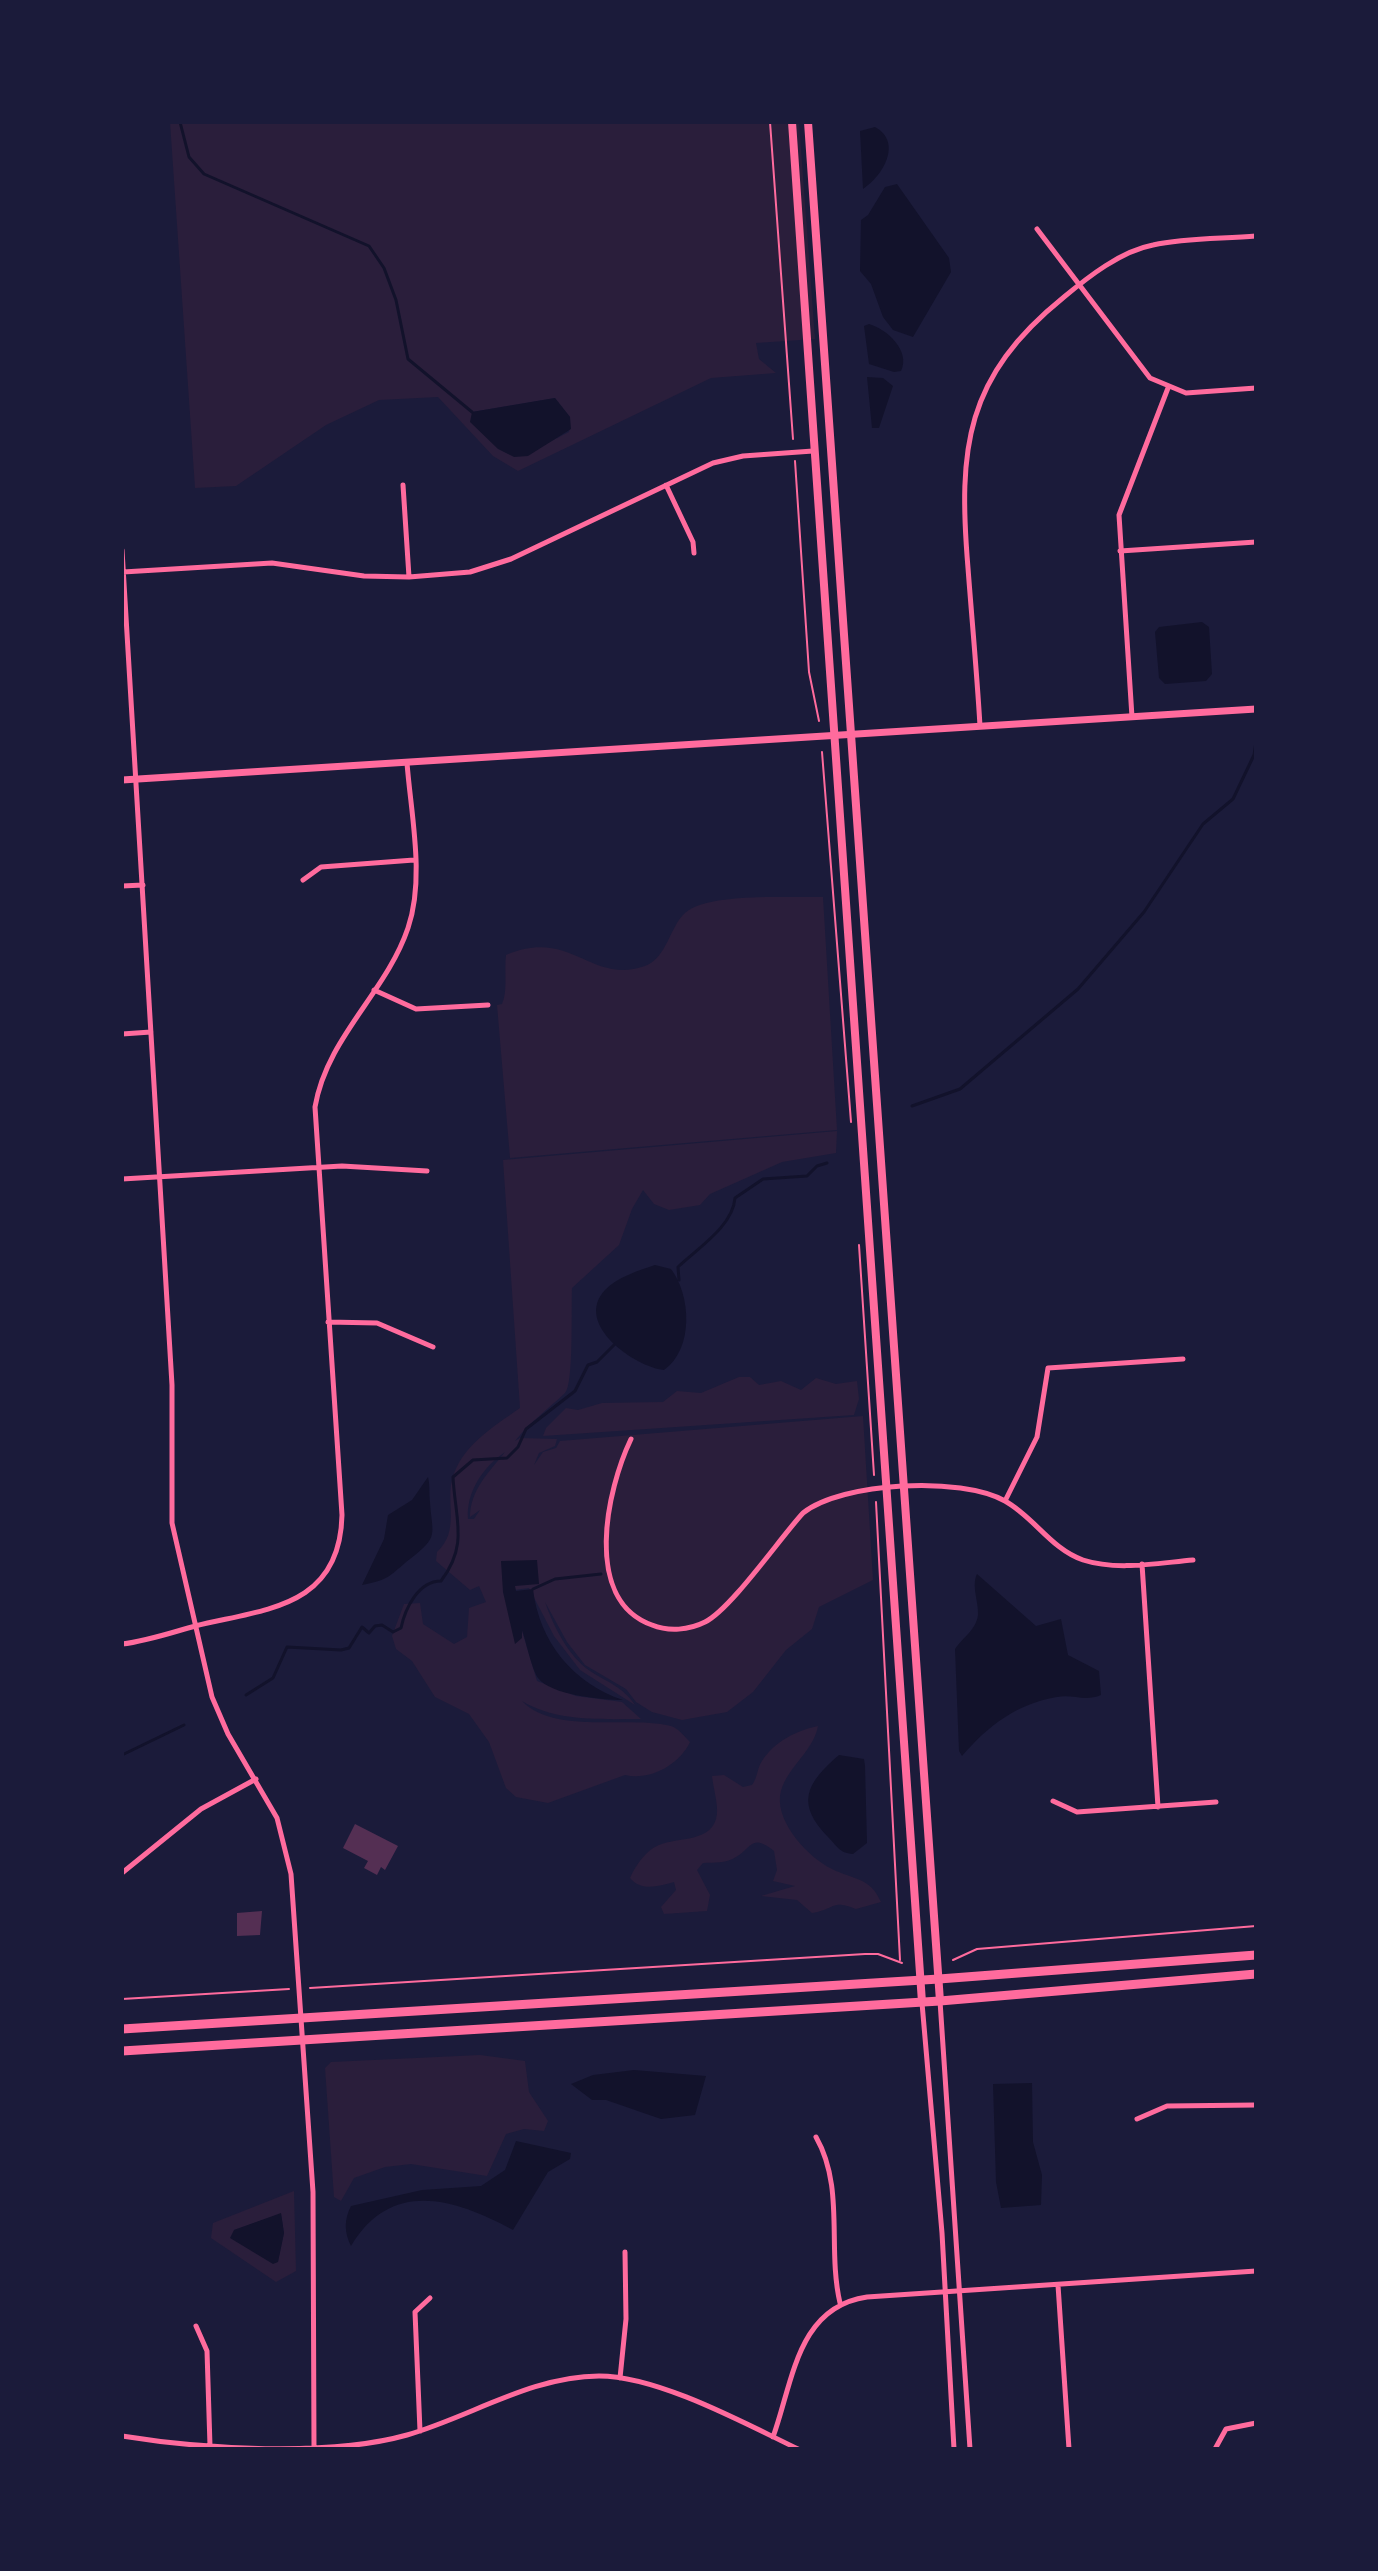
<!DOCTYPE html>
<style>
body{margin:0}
#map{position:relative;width:1378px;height:2571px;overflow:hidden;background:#1b1b3a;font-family:"Times New Roman",serif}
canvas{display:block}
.frame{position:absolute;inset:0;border:124px solid #1b1b3a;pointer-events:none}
</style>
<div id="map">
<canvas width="1378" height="2571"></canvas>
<div class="frame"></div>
</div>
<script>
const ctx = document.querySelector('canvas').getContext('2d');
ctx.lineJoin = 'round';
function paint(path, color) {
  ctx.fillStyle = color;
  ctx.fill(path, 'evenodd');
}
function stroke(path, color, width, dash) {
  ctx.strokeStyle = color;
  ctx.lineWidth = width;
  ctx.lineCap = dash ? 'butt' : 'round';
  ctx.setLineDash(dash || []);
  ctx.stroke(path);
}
const green = new Path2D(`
 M170,122H799L815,339L756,343L759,359L776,373L711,378L518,471L493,456L438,397L379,400L326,425L236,486L195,488ZM555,398L570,417L569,432C510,462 512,470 472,412Z
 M823,897L837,1130L510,1158L497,1005L502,1004C508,990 504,971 506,955C571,927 590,985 645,966C667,958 670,926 685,913C708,892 790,898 823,897Z
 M837,1131L836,1153L782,1162L710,1194L700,1205L669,1210L654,1204L643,1190L632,1209L619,1245L572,1288C571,1307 574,1385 565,1393C548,1409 530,1422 515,1441L520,1438L557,1439L555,1446L539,1453L534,1465L543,1452L556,1448L560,1441L863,1416L873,1580L819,1607L812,1629L786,1650L753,1692L727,1712L682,1720L652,1712L636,1702L626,1689L585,1665L567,1642L545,1602C553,1625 568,1656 590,1671C607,1682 623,1687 635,1705L580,1670L554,1636L529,1588L514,1590L516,1611L537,1681L576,1696L622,1702L641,1719C601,1719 557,1722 522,1701C554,1735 629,1715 671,1726C678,1728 685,1737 690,1742C679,1765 650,1781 625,1775L548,1803L516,1797L506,1788L489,1742L469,1714L435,1697L412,1661L396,1649L392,1636L404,1604L420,1603L423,1624L454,1644L467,1637L469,1608L486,1602L479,1586L470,1590L436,1561L437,1552C460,1531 446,1504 452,1480C461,1446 493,1427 520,1408L503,1160ZM505,1452C490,1471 470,1490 470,1517L480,1510L474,1519H468C466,1492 483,1467 505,1452Z
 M739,1377H750L759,1385L781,1381L801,1390L816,1378L836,1384L857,1381L859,1399L854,1415L543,1436L546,1428L566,1408L578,1410L602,1403L663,1402L677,1391L701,1393Z
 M818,1726C813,1753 784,1769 780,1796C777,1824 809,1858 832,1869C854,1880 870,1877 881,1902L856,1909C831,1899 836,1909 812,1913L797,1900L761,1896L795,1886L773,1881L777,1870L774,1851C751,1833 752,1848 736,1857C725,1864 714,1862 703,1863L697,1870L710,1895L707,1911L664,1914L661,1907L676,1890L674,1882C658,1886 642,1892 630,1878C636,1865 645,1851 659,1845C677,1837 714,1843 717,1814C718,1803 713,1787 712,1776L724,1775L743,1787L752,1785C758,1777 757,1768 762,1761C775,1741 796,1731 818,1726Z
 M480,2055L525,2061L529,2092L548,2121L544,2131L524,2129L506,2134L487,2176L411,2164L385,2167L354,2178L341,2201L334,2197L325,2068L331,2062Z
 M294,2191L296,2271L276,2282L211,2238L213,2223ZM281,2214L284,2233L278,2261L234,2230Z`);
const water = new Path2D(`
 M875,127C903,142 883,176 863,189L860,131Z
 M897,184L949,258L951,272L913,337L893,330L883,317L871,284L860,271L861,220L868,215L885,187Z
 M869,324C887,329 911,351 901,371L894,372L869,364L864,326Z
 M867,377L883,378L893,386L879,428H872Z
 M555,398L570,417L571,429L528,456L514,457L498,449L470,422L472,412Z
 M1202,622L1209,627L1212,674L1206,681L1165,684L1159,678L1155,632L1159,627Z
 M655,1265L671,1269C691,1295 694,1349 664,1370C635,1367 573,1324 605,1290C617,1277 638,1271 655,1265Z
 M428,1477C430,1485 429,1493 430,1502C432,1535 440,1536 410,1559C390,1575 390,1580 362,1585L384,1539L388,1515L412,1500Z
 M537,1560L539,1584L515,1586L516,1591L533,1589C539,1642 574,1684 623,1700C603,1700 550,1695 538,1678C532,1670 526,1641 522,1630V1638L515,1644L503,1592L501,1561Z
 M977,1574L1036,1626L1061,1619L1068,1655L1099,1671L1101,1695C1085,1702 1073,1694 1057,1697C1016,1704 988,1726 962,1756L959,1751L955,1649C963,1637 976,1630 978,1615C979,1602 971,1586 977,1574Z
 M839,1755L864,1759L865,1766L867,1843L853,1854C839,1853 837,1846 828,1837C796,1804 805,1784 839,1755Z
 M634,2070L706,2076L695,2115L661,2119L606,2100H592L571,2084L593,2075Z
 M1032,2083L1033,2142L1042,2175L1041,2205L1001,2208L996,2182L993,2084Z
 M516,2141L571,2153L570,2159L548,2172L513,2230C455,2199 392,2178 351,2246C344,2233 344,2219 351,2206L422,2190L481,2186L505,2170Z
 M281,2213L284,2233L278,2262L273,2264L230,2238L234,2230Z`);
const stream = new Path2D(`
 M180,122L189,157L204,174L369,246L384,268L396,300L408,359L472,412
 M912,1106L960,1089L1078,989L1144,912L1203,824L1233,799L1254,755L1256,742
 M679,1280L678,1267C698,1248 733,1226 735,1198L763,1179L807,1176L817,1166L827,1163
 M533,1589L555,1579L601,1574
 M246,1695L273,1678L287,1647L341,1650L349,1648L362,1627L369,1633L375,1626L382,1625L393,1632L401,1628C405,1609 418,1581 441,1581C469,1544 455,1519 453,1477L473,1460L507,1458L518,1447L526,1429L575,1391L588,1365L597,1362L614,1345
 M122,1755L184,1725`);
const building = new Path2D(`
 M355,1824L398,1846L385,1870L381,1867L377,1875L364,1868L368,1861L343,1848Z
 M262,1911L260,1935L237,1936V1913Z`);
const path = new Path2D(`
 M770,122L793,439
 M795,461L809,672L819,721
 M822,752L851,1122
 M859,1245L874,1475
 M876,1502L900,1960
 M953,1960L977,1949L1256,1926
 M310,1988L865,1954H878L902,1963
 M122,1999L289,1989`);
const minor = new Path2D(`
 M1037,229L1150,378L1186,393L1256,388
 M403,485L409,577
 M666,485L693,542L694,553
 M122,550L172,1385V1523L212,1697L228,1734L277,1818L291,1874L313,2192L314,2449
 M1120,551L1256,542
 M123,572L272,563L364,576L409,577L470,572L511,559L713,463L743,456L813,451
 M1132,717L1119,515L1168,388
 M980,726C977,674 972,621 968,568C958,448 965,377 1064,297C1088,277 1121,251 1153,245C1186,238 1222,239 1256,236
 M303,880L321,867L414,860
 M122,886L143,885
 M374,990L416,1009L488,1005
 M122,1034L151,1032
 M122,1179L342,1166L427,1171
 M328,1322L377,1323L433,1347
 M631,1439C607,1489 582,1600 652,1625C669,1632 689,1630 705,1622C731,1609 780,1538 803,1513C842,1482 961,1476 1005,1501C1034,1517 1051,1549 1083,1560C1117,1571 1158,1563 1193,1560
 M1005,1501L1037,1437L1048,1368L1183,1359
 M1142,1564L1158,1807
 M122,1644C147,1641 170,1633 195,1626C263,1609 340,1609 342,1515L315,1107C327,1037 386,993 408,928C425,878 411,815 407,763
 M1053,1801L1077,1812L1216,1802
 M122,1873L201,1809L256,1779
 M940,2001L970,2449
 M922,2003L942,2233L954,2449
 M1137,2119L1167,2106L1256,2105
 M816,2137C845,2188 827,2247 840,2303
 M1058,2285L1069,2449
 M196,2326L207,2351L210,2446
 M620,2378L626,2319L625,2252
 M420,2431L415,2312L430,2298
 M122,2436C202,2449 329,2457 407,2435C470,2417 532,2376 599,2376C658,2376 744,2423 798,2449
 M773,2437C793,2382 797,2307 867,2297L1256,2271
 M1215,2449L1226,2429L1256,2423`);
const tertiary = new Path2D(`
 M122,780L1256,709`);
const secondary = new Path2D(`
 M792,122L922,2002
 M808,122L940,2001`);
const primary = new Path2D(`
 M122,2029L939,1979L1256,1955
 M122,2051L940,2001L1256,1974`);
paint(green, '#2a1e3b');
paint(water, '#12122b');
stroke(stream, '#12122b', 3);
paint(building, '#542f53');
stroke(path, '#ff6b9d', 2);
stroke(minor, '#ff6b9d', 5);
stroke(tertiary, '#ff6b9d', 7);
stroke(secondary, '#ff6b9d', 8);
stroke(primary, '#ff6b9d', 9);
</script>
